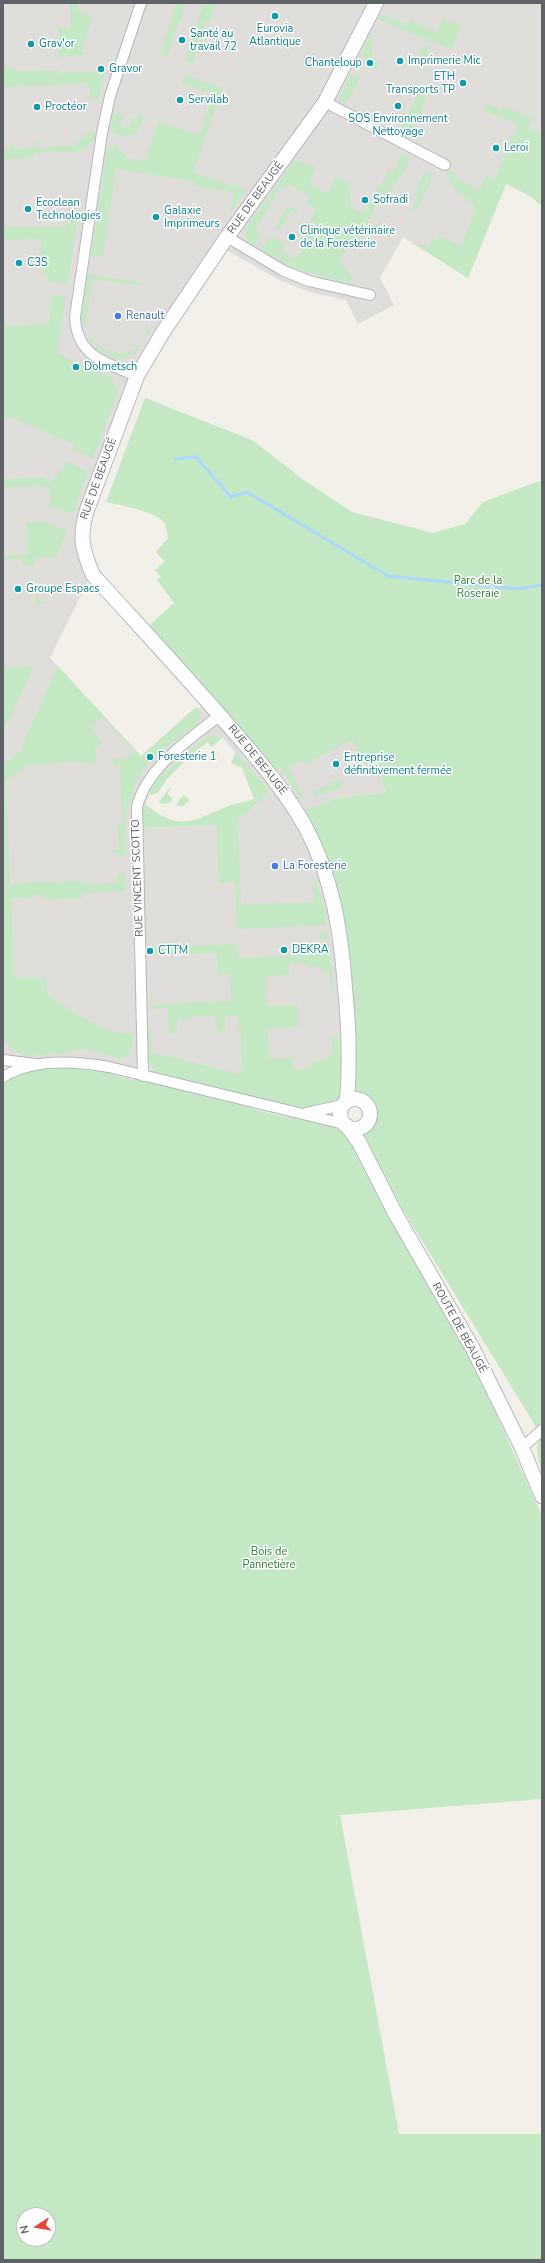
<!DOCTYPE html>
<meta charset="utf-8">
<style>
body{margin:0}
#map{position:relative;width:545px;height:2263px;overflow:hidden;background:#f1efe8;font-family:"Nunito Sans",sans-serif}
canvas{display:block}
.frame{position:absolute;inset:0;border:4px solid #5f6368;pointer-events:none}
.north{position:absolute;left:16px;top:2207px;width:40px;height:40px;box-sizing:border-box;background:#fff;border:1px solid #bfc1c3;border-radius:50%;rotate:258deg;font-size:11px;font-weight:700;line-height:16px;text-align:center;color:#5f6368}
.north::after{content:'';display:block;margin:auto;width:14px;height:18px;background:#ea4335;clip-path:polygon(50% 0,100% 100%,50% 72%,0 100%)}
</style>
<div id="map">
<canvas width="545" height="2263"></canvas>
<div class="frame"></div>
<div class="north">N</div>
</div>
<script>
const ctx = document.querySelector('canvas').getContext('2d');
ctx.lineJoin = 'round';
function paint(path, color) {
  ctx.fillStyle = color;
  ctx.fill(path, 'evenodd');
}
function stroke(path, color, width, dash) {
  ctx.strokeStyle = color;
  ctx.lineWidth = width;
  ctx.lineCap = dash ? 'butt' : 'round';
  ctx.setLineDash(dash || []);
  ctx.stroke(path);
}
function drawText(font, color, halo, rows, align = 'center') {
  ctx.font = font + ' "Nunito Sans",sans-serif';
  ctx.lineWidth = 3;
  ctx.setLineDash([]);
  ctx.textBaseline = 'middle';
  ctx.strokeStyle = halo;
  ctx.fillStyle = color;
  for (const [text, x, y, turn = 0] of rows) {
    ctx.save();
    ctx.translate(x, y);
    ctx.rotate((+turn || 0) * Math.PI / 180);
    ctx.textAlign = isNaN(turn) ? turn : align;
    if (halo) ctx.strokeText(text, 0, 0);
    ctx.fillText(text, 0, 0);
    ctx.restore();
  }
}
const industrial = new Path2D(`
 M3,3H542V132L528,128L468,278L403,237L380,278L394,305L358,324L346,300L310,292L279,280L221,247L150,353L83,523L89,579L50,658L141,756L207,701L363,724L386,793L338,798L298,813L319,856L349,1030L355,1099L351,1100L342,1107L340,1116L337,1117L143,1076L3,1060ZM205,737L223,738L270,791L235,824L143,828L142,814L155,781Z`);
const green = new Path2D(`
 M70,3L78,4L76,11L92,16L82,52L89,54L59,57L58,28H71Z
 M176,3H185L181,13L184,15L182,21L179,20L167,56L160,54Z
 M204,3H216L210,22L206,21L193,63L185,61Z
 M381,14L408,25L410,20L437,32L443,19L461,25L452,49L378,20Z
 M374,33L371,47L373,60L380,62L376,69L371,67L373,61L360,56L371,34Z
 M427,44L429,47L425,63L419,61L424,45Z
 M3,68H15V71L59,70V73L99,71L104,74L98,100L91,99L88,83L3,87Z
 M351,74L360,78L348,100L346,99L343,105L338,100Z
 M185,75L222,88L193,173L246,190L230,213L234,192L195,186L196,183L191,181L116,169L103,255L91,258L107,151L110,147L117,145L127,158L145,162L158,122L200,135L213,94L182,84Z
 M421,88L428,91L421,109L424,111L406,138L397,133Z
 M487,104L502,111L504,107L532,118L528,128L542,132V207L532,197L506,184L468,278L411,242L429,247L432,238L437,240L438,236L461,246L474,212L473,204L454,188L447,175L451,169L453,174L455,171L456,178L480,190L486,176L495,180L518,124L484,111Z
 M118,113L123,115L120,125L129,127L132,118L136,119L138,115L144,117C136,137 130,141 110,130L113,115Z
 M91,130L97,136L83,151L34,153V158L3,159V150L11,149L13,141L14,149L37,148L36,140H40V148L73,146Z
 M403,153L408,156V165L387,196L383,194L367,222L393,232L390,239L367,229L358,245L351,241L339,263L345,267L352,276L351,284L296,269L261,250L271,237L286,245L282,252L296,260L304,246L301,244L308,230L312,232L316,224L310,220L316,209L306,203L310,196L289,184L286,189L280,187L255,231L260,234L254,246L247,241L245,230L294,161L316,167L309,184L327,194L336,177L350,185L351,208L364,214L379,185L381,186L389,170L393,172Z
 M428,172L431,175V181L415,212L413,210L416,191L424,173Z
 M291,206L298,210L297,213L291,210L279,231L275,229L286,209Z
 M70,210L75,211L74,217L77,218L68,285L48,281V277L42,272L41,239L3,240V227H66Z
 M88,274L140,282L139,286L92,279L86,324H82V314Z
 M54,295L66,297L57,353L111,377L118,392L93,458L73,450L75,445L11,417L3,419V319H6L7,326L49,324L51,297Z
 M148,326L151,328L136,353L119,360L97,350L85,332C91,334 93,341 98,345C109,354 128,357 139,346C143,341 145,334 148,329L145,327Z
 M145,398L252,440L305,481L352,512L433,533L465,524L483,502L542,480V1472C538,1459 534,1448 541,1435L402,1208L380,1167L369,1164L479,1376L542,1516V1799L340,1815L399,2134H542V2260H3V1084C33,1062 76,1068 110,1071V1074L134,1080L135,1077L281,1116L329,1123L345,1135L362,1142L360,1128C369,1123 372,1115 367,1105L355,1099L354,1093L340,934L297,813L338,798L386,793L375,759L365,764L352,739L305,765L302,761L288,767L303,796L301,799L280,767L269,772L143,631L174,603L157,580L161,577L155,570L165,562L156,552L168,538C167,532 167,525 162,520C152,511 120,505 106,502ZM24,2215H48V2239H24Z
 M68,462L88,472L73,514L50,506V488L42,486L3,487V479L44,477L50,483Z
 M43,522L67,530L57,557H35V565H23L22,558L3,559V555L28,554L26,523Z
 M38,589V601H46L42,604L36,606L35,590Z
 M58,666L141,756L196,707L200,711V718L195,726L153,756L151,754L147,757L149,760C127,793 124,816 126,854L118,857L110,849H119L118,826H122L120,765H113L112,760L117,758L120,762L134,751L103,716L90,728L103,743L95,747L96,762L92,764L77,762L27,765L6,781L10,884L80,881L90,884L117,883V875H125L126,891L83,893V898L45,900L43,895H31V898H11L14,978H46L47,994C72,1010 102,1035 132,1034C133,1046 132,1053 122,1059L87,1049L55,1054L28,1056L13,1051L3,1038V762L11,759L21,749Z
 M34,667L3,732V668Z
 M206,736L223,737L212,747L208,742L193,753L167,779L158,793L149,795L155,781Z
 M236,752L270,791L238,821L241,905L314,902L313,876L308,863L321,896L327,925L237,929L235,882L218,883L217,825L143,828L142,814L145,804C180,832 191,822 228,806C236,803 246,802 254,799L242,768L231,763Z
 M337,780L342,783L340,788L314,797L312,793Z
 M170,787L171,788L167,794L173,799L169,803L162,804L159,802Z
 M183,795L190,800L183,806L176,805Z
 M319,932H328L334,993H331L330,972L323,973L322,967H308L307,963L289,964V975L266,976L267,1006L298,1005L299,1027L268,1028L269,1059L292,1058V1069H311V1061H326L327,1055H333L332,1037H339L341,1057H346C345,1068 346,1085 342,1095C335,1110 306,1110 293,1107L158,1073C144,1066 148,1043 147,1029H151L152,1052L242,1075L241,1031H238V1016H225V1031L217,1032L215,1016H190L189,1020H177V1033H169L168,1008L150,1009V1005L231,1001L230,974H218L217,953L160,955L152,954L151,947L238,944L239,958L328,953V939H320Z`);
const stream = new Path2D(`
 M175,459L196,457L231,497L247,492L388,576L517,589L542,585`);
const street = new Path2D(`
 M325,102L445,165
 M227,237L284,271L309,281L370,295
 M137,376C105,362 77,357 75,317L102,133L110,96L141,3
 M3,1060L35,1064
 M143,1076L137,807C146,768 190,739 220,715
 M3,1077C33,1058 76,1061 109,1067L344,1124
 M306,1113L343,1105
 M522,1448L542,1430`);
const secondary = new Path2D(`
 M340 1114a15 15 0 1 1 30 0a15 15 0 1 1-30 0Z
 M347,1101C350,1063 349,1026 345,988C341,932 333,879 306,828C287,793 261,763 235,733C189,679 140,627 93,575C82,549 79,537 87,510L137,376L163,332L227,237L325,102L376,3
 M347,1126L359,1142L395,1213L473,1349L522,1448L542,1496`);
const markers = [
 [275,16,4,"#0f9aa8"],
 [182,40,4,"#0f9aa8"],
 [31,44,4,"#0f9aa8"],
 [400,61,4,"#0f9aa8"],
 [370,63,4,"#0f9aa8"],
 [101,69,4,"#0f9aa8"],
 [463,83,4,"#0f9aa8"],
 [180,100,4,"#0f9aa8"],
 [398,106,4,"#0f9aa8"],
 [37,107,4,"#0f9aa8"],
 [496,148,4,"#0f9aa8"],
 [365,200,4,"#0f9aa8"],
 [28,209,4,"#0f9aa8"],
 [156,217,4,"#0f9aa8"],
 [292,237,4,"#0f9aa8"],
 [19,263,4,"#0f9aa8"],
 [118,316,4,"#3f7fe0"],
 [76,367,4,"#0f9aa8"],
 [18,589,4,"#0f9aa8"],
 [150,757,4,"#0f9aa8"],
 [336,764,4,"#0f9aa8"],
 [275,866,4,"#3f7fe0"],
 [284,950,4,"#0f9aa8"],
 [150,951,4,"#0f9aa8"]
];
const cultureNames = [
 ["Eurovia",275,29,"center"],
 ["Atlantique",275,42,"center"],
 ["Santé au",190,34],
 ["travail 72",190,47],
 ["Grav'or",39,44],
 ["Imprimerie Mic",408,61],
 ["Chanteloup",362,63,"right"],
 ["Gravor",109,69],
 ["ETH",455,77,"right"],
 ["Transports TP",455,90,"right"],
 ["Servilab",188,100],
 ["Proctéor",45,107],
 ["SOS Environnement",398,119,"center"],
 ["Nettoyage",398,132,"center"],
 ["Leroi",504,148],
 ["Sofradi",373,200],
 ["Ecoclean",36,203],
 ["Technologies",36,216],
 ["Galaxie",164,211],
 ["Imprimeurs",164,224],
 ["Clinique vétérinaire",300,231],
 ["de la Foresterie",300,244],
 ["C3S",27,263],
 ["Dolmetsch",84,367],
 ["Groupe Espacs",26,589],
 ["Foresterie 1",158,757],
 ["Entreprise",344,758],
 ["définitivement fermée",344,771],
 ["DEKRA",292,950],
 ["CTTM",158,951]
];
const streetNames = [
 ["RUE DE BEAUGÉ",256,198,-54],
 ["RUE DE BEAUGÉ",99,479,-70],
 ["RUE DE BEAUGÉ",257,760,51],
 ["RUE VINCENT SCOTTO",138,878,-92],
 ["ROUTE DE BEAUGÉ",459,1328,61]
];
const shopNames = [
 ["Renault",126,316],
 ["La Foresterie",283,866]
];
const parkNames = [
 ["Parc de la",478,581],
 ["Roseraie",478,594],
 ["Bois de",269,1552],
 ["Pannetière",269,1565]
];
paint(industrial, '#e0deda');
paint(green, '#c5e8c5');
stroke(stream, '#aadaff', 3);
stroke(street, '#b5b8bc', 12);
stroke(secondary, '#b6babf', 16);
stroke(street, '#fff', 10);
stroke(secondary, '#fff', 14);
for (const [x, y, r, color] of markers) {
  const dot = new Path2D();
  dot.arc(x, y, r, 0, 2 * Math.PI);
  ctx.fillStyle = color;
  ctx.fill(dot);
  stroke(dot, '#fff', 1.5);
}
drawText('11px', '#0d838f', '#fff', cultureNames, 'left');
drawText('11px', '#5f6368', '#fff', streetNames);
drawText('11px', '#366cbe', '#fff', shopNames, 'left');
drawText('11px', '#348238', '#fff', parkNames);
</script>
